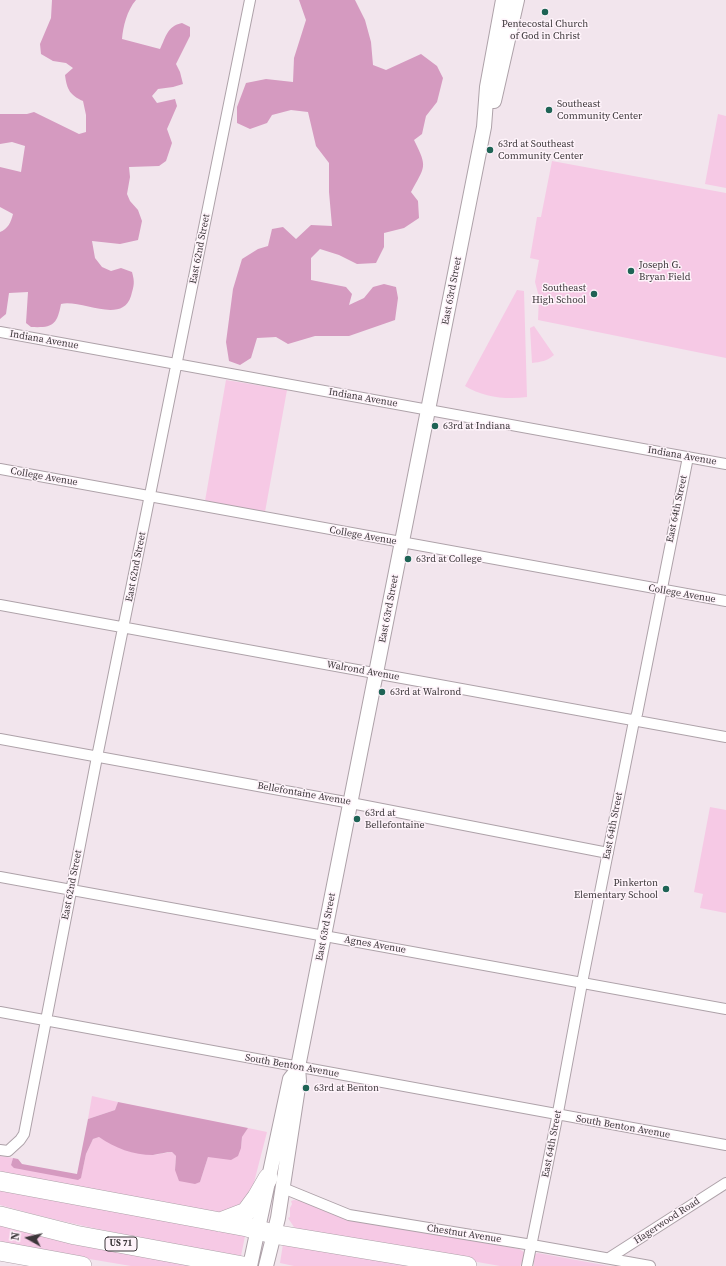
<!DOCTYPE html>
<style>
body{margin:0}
#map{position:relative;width:726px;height:1266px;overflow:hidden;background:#f2e5ed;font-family:"Source Serif 4",serif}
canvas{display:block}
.north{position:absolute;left:8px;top:1218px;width:40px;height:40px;-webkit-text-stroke:3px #fef3fa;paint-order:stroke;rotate:278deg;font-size:11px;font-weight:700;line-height:16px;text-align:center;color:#3c373a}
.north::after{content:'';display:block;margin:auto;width:14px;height:18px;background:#3c373a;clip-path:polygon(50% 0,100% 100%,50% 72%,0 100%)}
</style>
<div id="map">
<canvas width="726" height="1266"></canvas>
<div class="north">N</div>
</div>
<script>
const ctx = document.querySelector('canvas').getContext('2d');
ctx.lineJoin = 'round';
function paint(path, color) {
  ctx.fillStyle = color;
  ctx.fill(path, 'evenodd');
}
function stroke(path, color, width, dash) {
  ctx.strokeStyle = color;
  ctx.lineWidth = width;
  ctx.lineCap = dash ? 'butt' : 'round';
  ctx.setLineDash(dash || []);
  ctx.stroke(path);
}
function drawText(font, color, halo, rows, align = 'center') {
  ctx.font = font + ' "Source Serif 4",serif';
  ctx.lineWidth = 3;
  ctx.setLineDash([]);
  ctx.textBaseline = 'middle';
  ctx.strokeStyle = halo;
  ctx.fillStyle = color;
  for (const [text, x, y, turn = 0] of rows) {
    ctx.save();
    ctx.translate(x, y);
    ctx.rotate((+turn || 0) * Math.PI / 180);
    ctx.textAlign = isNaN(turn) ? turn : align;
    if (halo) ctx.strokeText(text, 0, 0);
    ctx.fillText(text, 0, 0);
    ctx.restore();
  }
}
const green = new Path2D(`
 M718,114L726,116V188L705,184Z
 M552,161L726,193V358L538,320L539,297L535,282L539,260L530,258L537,217H541Z
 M517,290L524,291L527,397C506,400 483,397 465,386Z
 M534,326L554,355C547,361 541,362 532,363L530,328Z
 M226,380L287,390L265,512L205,501Z
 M710,807L726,810V913L700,908L703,894L694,892Z
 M92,1096L118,1102L115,1110L88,1119Z
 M248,1128L267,1132L251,1194L247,1200L229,1214L0,1176V1156L13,1158L11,1165L81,1177L86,1154L93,1139L99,1137L153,1155L172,1152L176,1156L175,1170L200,1182L208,1157L241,1148L242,1137Z
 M0,1187L245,1236L241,1256C160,1241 79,1228 0,1205Z
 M294,1200L302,1201L327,1212L345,1218L519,1249L524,1252V1258L520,1266H500L302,1231L294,1227L288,1218L290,1217V1208L292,1204L291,1201Z
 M0,1223L199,1266H131L0,1244Z
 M283,1244L431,1266H294L280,1263Z
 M538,1253L609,1266H534V1256L535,1254Z`);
const forest = new Path2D(`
 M52,0H136C127,10 123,27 122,39L160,49C166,37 167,26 182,23L190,27V36L176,64L180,72L183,84L173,87L158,89L152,96L157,103L175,99L177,106L167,129L172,143L166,161L159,166L129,167L130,177L127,194L130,201L138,210L142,221L138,240L120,244L92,241L95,258L102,267L111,271L121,268L132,272C135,283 134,285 131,296C122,325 81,299 61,304C57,325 53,328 31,327L26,323L28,292L9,293L6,314L0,319V232C8,229 11,222 13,214L0,207V167L21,172L25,146L12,142L0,144V114H27L34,112L79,134L86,132V115L83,101C70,95 67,90 65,75L73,68L66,63L53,61L41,54L40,44L51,18Z
 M299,0H355L365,20L371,42L373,65L386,70L421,54L437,66L443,78L437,102L426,116L422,134L414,140C428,168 425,166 411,192L418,201L419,218L404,228L384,233V247L376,263L357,264L339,255L320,249L311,258V280L346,287L352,294L349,305L364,298L373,287L384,284L396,287L398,298L395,320L349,336H315L288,344L276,337L257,338L251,358L240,365L229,361L226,342L233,289L242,259L258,249L268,246L272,229L283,227L296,239L311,225L332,226L329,192V163L316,146L308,112L291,110L272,115L267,123L250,129L237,123V107L246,83L266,79L293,82L294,58L306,20Z
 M118,1102L248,1128L242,1137L241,1148L238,1156L231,1160L208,1157L200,1182L195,1184L179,1181L175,1170L176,1156L172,1152C166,1152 159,1154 153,1155C133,1155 115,1148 99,1137L93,1139L86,1154L81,1178L78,1180L14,1168L11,1165L13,1158L18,1159L22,1164L77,1174L88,1119L115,1110Z`);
const street = new Path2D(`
 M0,332L726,464
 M0,469L726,601
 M0,605L726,737
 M0,739L351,803L608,853
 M0,877L726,1009
 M0,1012L726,1145
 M0,1150L8,1151L20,1140L24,1134L97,757L250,0
 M283,1188L349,1215L532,1245L650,1266
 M609,1258L726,1183
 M527,1266L556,1123L582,983L634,721L637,714L688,457`);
const secondary = new Path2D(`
 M494,101L517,0
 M250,1266L290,1079L294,1074
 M266,1266L278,1218L299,1081L298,1067L484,127L487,87L503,0`);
const highway = new Path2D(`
 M0,1181L247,1227L273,1234L467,1266
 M0,1216L75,1235L243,1266
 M220,1222L246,1212L257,1197L268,1178
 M0,1251L82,1266`);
const markers = [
 [545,12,4,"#1e6355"],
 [549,110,4,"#1e6355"],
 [490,150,4,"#1e6355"],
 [631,271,4,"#1e6355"],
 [594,294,4,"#1e6355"],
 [435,426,4,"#1e6355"],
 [408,559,4,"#1e6355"],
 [382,692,4,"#1e6355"],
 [357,819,4,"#1e6355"],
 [666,889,4,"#1e6355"],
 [306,1088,4,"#1e6355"]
];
const shields = [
 [121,1244,32]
];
const shieldNames = [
 ["US 71",121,1244]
];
const poiNames = [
 ["Pentecostal Church",545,24,"center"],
 ["of God in Christ",545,36,"center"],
 ["Southeast",557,104],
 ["Community Center",557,116],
 ["63rd at Southeast",498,144],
 ["Community Center",498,156],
 ["Joseph G.",639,265],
 ["Bryan Field",639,277],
 ["Southeast",586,288,"right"],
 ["High School",586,300,"right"],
 ["63rd at Indiana",443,426],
 ["63rd at College",416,559],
 ["63rd at Walrond",390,692],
 ["63rd at",365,813],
 ["Bellefontaine",365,825],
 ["Pinkerton",658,883,"right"],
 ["Elementary School",658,895,"right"],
 ["63rd at Benton",314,1088]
];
const streetNames = [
 ["East 62nd Street",200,249,-79],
 ["East 63rd Street",452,291,-79],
 ["Indiana Avenue",44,340,10],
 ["Indiana Avenue",363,398,10],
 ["Indiana Avenue",682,456,10],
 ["College Avenue",44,477,10],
 ["East 64th Street",677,509,-78],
 ["College Avenue",363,536,10],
 ["East 62nd Street",136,567,-79],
 ["College Avenue",682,594,10],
 ["East 63rd Street",389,609,-79],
 ["Walrond Avenue",363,671,10],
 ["Bellefontaine Avenue",304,794,10],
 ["East 64th Street",613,826,-79],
 ["East 62nd Street",72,885,-79],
 ["East 63rd Street",326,927,-79],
 ["Agnes Avenue",375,945,10],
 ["South Benton Avenue",292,1066,10],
 ["South Benton Avenue",623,1127,10],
 ["East 64th Street",552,1144,-79],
 ["Hagerwood Road",667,1221,-33],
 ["Chestnut Avenue",464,1234,9]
];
paint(green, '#f6c9e5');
paint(forest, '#d59ac0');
stroke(street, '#aea2a9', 12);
stroke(secondary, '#aea2a9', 16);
stroke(highway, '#aea2a9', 20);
stroke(street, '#fff', 10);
stroke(secondary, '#fff', 14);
stroke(highway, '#fff', 19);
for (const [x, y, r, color] of markers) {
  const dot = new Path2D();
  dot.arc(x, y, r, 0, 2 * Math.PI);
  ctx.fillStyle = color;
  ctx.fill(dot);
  stroke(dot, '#fef3fa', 1.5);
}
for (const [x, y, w] of shields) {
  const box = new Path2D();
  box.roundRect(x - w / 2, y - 7, w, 14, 3);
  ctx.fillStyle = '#fef3fa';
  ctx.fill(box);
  stroke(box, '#3c373a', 1);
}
drawText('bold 9px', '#3c373a', null, shieldNames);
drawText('10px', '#3c373a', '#fef3fa', poiNames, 'left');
drawText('10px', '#3c373a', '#fef3fa', streetNames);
</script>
